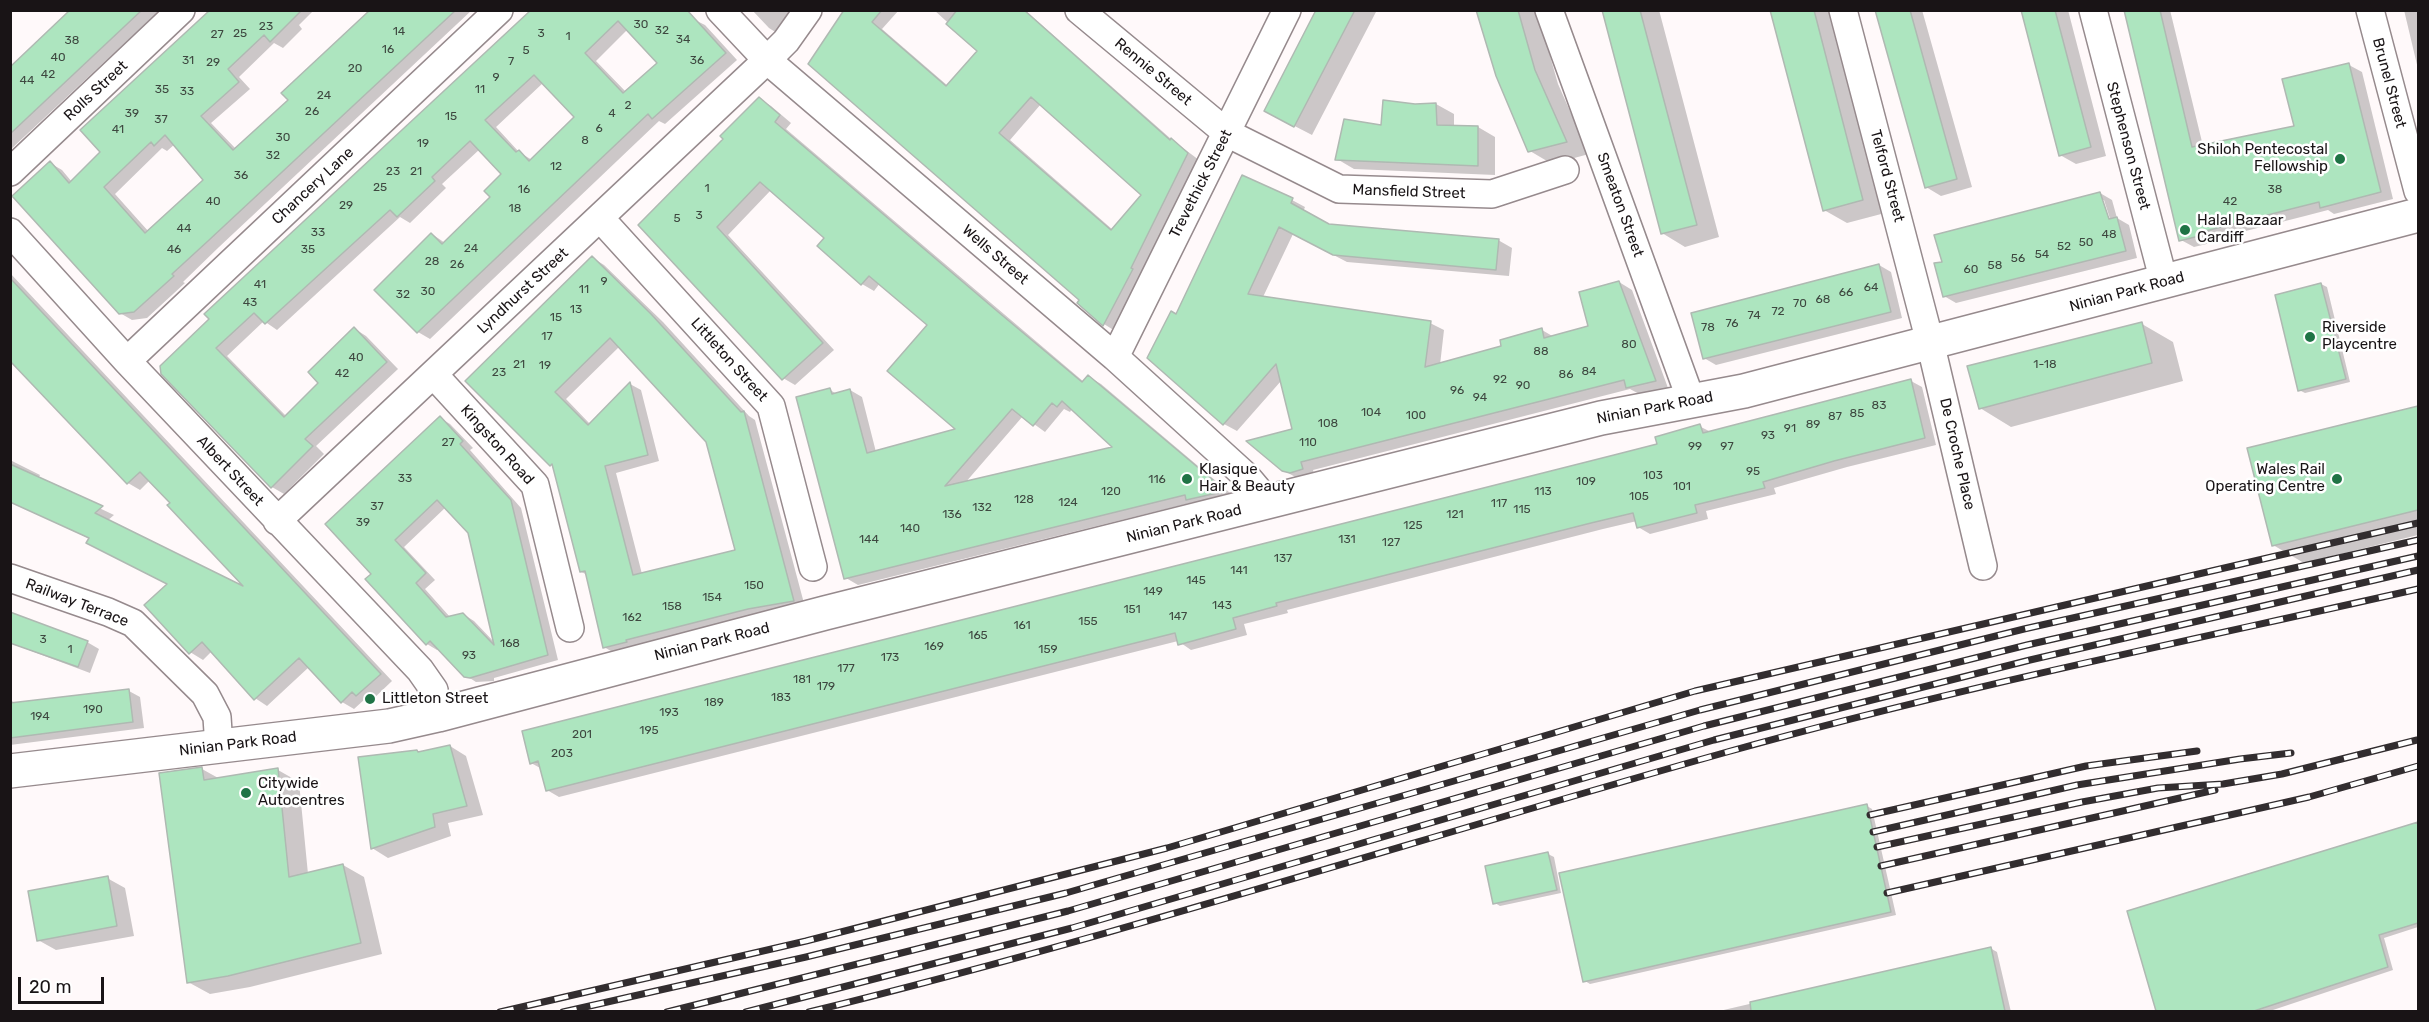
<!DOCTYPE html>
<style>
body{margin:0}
#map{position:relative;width:2429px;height:1022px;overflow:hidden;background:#fff9fa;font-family:Rubik,sans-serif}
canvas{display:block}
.frame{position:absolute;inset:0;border:12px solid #191416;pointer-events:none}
.scale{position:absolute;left:18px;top:977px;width:86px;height:27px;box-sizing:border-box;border:3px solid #191416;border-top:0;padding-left:8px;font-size:18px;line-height:21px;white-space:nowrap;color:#191416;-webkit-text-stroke:4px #fff;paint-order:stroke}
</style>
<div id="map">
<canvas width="2429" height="1022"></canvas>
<div class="frame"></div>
<div class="scale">20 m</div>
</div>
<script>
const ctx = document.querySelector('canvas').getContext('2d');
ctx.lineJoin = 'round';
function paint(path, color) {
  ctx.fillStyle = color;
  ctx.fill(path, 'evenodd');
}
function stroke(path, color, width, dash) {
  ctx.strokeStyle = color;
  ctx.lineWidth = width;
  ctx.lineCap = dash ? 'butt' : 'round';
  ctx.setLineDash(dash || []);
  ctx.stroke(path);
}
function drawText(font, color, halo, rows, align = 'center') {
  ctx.font = font + ' Rubik,sans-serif';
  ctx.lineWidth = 5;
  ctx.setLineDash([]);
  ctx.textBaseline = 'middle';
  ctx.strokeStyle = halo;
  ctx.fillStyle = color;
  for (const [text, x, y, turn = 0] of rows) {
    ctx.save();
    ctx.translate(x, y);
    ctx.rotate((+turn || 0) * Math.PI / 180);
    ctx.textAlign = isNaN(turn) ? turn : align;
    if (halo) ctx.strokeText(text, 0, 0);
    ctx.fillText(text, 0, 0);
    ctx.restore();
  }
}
const shadow = new Path2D(`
 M73,10H160L10,150V69Z
 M211,10H314L299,25L302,29L283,48L274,43L239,77L250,89L211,123L236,149L290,100L372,10H472L219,247L183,282L185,283L147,318L132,320L120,313L50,163L62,170L72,182L103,152ZM175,144L205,180L149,232L115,194L162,148L167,151Z
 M533,10L693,19L705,25L737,60L665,124L659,121L430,339L418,332L376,290L432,234L445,243L492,197L503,174L480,149L442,184L446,188L410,223L400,217L277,330L264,321L227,356L286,416L320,383L355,329L366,336L398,369L316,446L324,454L284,494L272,487L162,373ZM628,29L659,63L626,92L596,61ZM543,83L576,117L532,160L519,152L496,127Z
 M752,10H797L780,35L769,28Z
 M847,10H899L882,29L948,86L979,51L934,10H1025L1171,139L1199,160L1115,331L1104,324L1079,303L1081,300ZM1041,104L1143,195L1113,230L1010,140Z
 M1318,10H1377L1312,135L1283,120Z
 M1479,10H1537L1558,84L1589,154L1552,164L1530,151Z
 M1603,10H1659L1719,237L1685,247L1662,233Z
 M1771,10H1832L1885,213L1847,223L1824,210Z
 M1876,10H1922L1972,187L1941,196L1926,187Z
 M2022,10H2068L2106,156L2076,164L2060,155Z
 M2126,10H2170L2203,146L2295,127L2349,65L2362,72L2393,199L2334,214L2328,210L2305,216L2214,239L2215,242L2194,247L2181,240Z
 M2404,10H2418V69Z
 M759,99L771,106L791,123L786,129L1084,382L1089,377L1101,384L1236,498L1199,506L1194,502L858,585L846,578L830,390L837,394L850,390L862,397L876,452L958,429L929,325L880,283L874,291L862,284L826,238L771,190L728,235L834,350L795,385L783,378L640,225L726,139ZM1064,409L1070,412L1072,409L1115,448L965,483L1023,416L1045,432Z
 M1436,104L1454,114V127H1478L1495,137V175L1354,169L1337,159L1415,105Z
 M2100,193L2112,200L2117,218L2129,225L2137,258L1956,303L1944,296L1943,263ZM2101,200H2104L2112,225L2109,226Z
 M1292,200L1305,207L1303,212L1329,225L1498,240L1512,248L1509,276L1347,262L1293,234L1263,297L1430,323L1444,330L1440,365L1503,347L1542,330L1554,337L1590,327L1619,282L1632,290L1668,388L1641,395L1630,389L1313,470L1315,477L1297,478L1283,470L1294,430L1281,381L1237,431L1224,424L1176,316Z
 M593,258L604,265L663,322L749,416L755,420L805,607L616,654L604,647L588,575L581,572L554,467L467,381ZM620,346L707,441L736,551L642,574L616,473L659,461L641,390L630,384L590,424L566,399Z
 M1879,265L1891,272L1902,318L1716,365L1704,358Z
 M10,273L392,681L370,702L365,699L354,709L342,702L309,667L267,706L255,698L212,651L203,660L190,652L169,584L90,539L10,501V460L40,475L38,479L114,515L107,521L249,591L150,480L140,490L128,483L10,358Z
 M2321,284L2327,287L2350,382L2305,393L2299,390Z
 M2142,324L2173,342L2183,381L2011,427L1980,408Z
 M1911,381L1922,387L1936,445L1847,467L1774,488L1776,494L1706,511L1708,519L1650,534L1638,527L1637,521L1603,529L1287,610L1288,613L1244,624L1247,635L1191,650L1178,641L559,797L547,790L542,769L531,763L1659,445L1699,426L1711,432Z
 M2418,407V535L2304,563L2273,545L2249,450Z
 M440,418L450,424L473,448L470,450L521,508L558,660L494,678V681L476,682L465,675L439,648L437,650L427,644L373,574ZM446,507L469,532L495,643L474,621L463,614L450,617L425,589L435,580L404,547Z
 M10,613L87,642L99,649L90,673L10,643Z
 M129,691L140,697L144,728L10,745V700L15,703Z
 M450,746L466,756L483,815L448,823L451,836L388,858L372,848L420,753Z
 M202,769L220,779L278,770L299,782L308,874L343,865L364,877L382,954L250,987L210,994L188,982Z
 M1867,806L1872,809L1896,915L1590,984L1585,981Z
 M2418,824V927L2384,938L2393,970L2267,1012H2157L2129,912Z
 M1548,854L1554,857L1561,893L1500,906L1495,903Z
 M107,878L125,888L134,936L56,950L38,940Z
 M1990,948L1997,952L2011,1012H1715Z`);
const building = new Path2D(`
 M70,10H142L10,134V67Z
 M210,10H302L270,42L264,35L228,69L239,82L201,116L233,150L288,100L281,93L370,10H456L208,241L172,274L174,276L134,312L119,314L12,196L50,161L69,183L100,152L80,130ZM165,135L203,180L145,233L104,187L151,142L154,146Z
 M531,10H687L726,53L652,119L648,114L417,333L374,290L431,233L442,244L490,197L484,191L501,174L470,141L432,177L435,181L397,217L390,210L265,324L254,313L216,348L284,417L318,383L308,372L354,327L387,362L305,439L313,446L271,488L161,374L160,366L209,319L204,314ZM618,21L657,63L623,93L585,53ZM534,75L574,117L529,161L519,150L516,152L485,120Z
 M844,10H882L872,22L946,86L977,51L946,24L957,10H1024L1170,140L1171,138L1188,153L1131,268L1133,269L1103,326L1077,303L1079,300L808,64ZM1031,97L1141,195L1111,230L999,133Z
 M1316,10H1355L1294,127L1264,111Z
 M1476,10H1518L1535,70L1567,142L1528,152L1496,76Z
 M1602,10H1640L1697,225L1661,234Z
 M1770,10H1814L1863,200L1823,211Z
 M1875,10H1910L1957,179L1925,188Z
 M2021,10H2055L2091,147L2059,156Z
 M2124,10H2160L2192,147L2294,126L2282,79L2349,63L2381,192L2320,208L2319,202L2291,209L2202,232L2203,235L2179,241Z
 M759,97L780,115L775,122L997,311L1082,382L1088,375L1226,491L1186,500L1185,495L844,579L796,397L830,388L832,394L850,389L867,453L955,429L887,371L927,325L869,276L861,285L817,246L824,238L760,182L717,227L823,343L782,380L638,225L723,139L720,136ZM1062,401L1112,447L945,486L1012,409L1033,426L1052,403L1057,407Z
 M1383,100L1415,104L1436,103L1437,125L1478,126V166L1335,160L1344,119L1381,125Z
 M1242,175L1293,198L1291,203L1329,224L1499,239L1496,270L1333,255L1279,227L1248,294L1431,321L1425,367L1501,346L1500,340L1542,328L1544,338L1588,326L1579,292L1619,281L1656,381L1626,388L1624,380L1301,462L1303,469L1290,473L1282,471L1246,441L1292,429L1276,364L1223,425L1147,358L1171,311L1176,314Z
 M2100,192L2109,219L2117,217L2126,251L1943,297L1934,263L1942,262L1934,235Z
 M592,256L651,314L741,412L744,411L794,601L748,609L626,640L627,642L603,648L585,571L580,572L552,464L550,466L465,381ZM610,338L706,442L735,550L633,575L605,466L648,455L630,382L588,425L555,392Z
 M1879,264L1891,312L1703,359L1691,313Z
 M10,278L381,674L356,696L352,692L341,703L299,658L254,700L202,642L189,654L144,605L167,584L86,543L89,538L10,502V464L103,506L95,513L243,586L167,505L170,503L140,472L127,484L10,361Z
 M2321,283L2346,379L2298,391L2275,295Z
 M2142,322L2152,363L1979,409L1967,366Z
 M1911,379L1925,438L1834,461L1763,482L1765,488L1695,505L1697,513L1637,528L1633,513L1591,523L1276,603L1277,606L1233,618L1236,629L1178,645L1175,633L546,791L538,761L530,764L522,731L1614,455L1657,444L1655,437L1700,424L1703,433Z
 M2418,406V510L2272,546L2247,448Z
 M440,416L463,441L460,444L511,500L548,655L470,678L464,677L430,641L426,645L365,579L371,574L325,524ZM437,500L468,533L494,645L463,613L446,617L416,583L426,573L395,540Z
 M10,612L88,641L78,667L10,643Z
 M129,689L133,722L10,738V703Z
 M450,745L467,806L433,814L435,827L371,849L358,757L417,750L418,752Z
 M202,767L204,780L278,768L289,877L343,864L361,943L228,976L187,983L159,773Z
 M1867,804L1891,912L1583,982L1559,873Z
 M2418,822V923L2379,935L2388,967L2254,1011H2156L2127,911Z
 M1548,852L1557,890L1493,904L1485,866Z
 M108,876L117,926L37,941L28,891Z
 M1991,947L2005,1011H1751L1750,1002Z`);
const minor = new Path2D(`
 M720,10L767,60L1115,357L1246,476L1257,489L1262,505
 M1079,10L1227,133L1339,189L1492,194L1565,170
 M1549,10L1691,400
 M1843,10L1930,342L1983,566
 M2093,10L2164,282
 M2370,10L2418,191
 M10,172L181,10
 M600,218L771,406L813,567
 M10,232L127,361L420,670L434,690L438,715
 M1115,357L1287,10
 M127,361L499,10
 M434,375L535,485L570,628
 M277,521L767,60L786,41L808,10
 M10,578L108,612L133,623L205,694L217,717L219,747`);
const tertiary = new Path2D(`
 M10,771L389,726L438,715L825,613L1601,418L1744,391L2418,215`);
const rail = new Path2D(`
 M1870,815L2086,766L2197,751
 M1873,832L2077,785L2240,759L2291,753
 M1877,847L2082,802L2158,788L2223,784L2282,774L2417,740
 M1881,866L2215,790
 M1887,893L2309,797L2418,766
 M500,1012L806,941L1167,848L1695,691L2418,523
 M563,1012L806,957L1066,893L1700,710L2024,629L2418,540
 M667,1012L1068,911L1704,726L2027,645L2418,556
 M746,1012L1072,928L1714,740L2030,660L2418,570
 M809,1012C1118,936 1421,838 1727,752C1955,688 2188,641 2418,589`);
const markers = [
 [2340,159,6,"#1f7345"],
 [2185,230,6,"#1f7345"],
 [2310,337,6,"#1f7345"],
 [1187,479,6,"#1f7345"],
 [2337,479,6,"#1f7345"],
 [370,699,6,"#1f7345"],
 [246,793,6,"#1f7345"]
];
const numberNames = [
 ["30",641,25],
 ["23",266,27],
 ["32",662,31],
 ["14",399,32],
 ["25",240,34],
 ["3",541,34],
 ["27",217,35],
 ["1",568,37],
 ["34",683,40],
 ["38",72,41],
 ["16",388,50],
 ["5",526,51],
 ["40",58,58],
 ["31",188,61],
 ["36",697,61],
 ["7",511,62],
 ["29",213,63],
 ["20",355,69],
 ["42",48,75],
 ["9",496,78],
 ["44",27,81],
 ["35",162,90],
 ["11",480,90],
 ["33",187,92],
 ["24",324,96],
 ["2",628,106],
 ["26",312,112],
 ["39",132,114],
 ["4",612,114],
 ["15",451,117],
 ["37",161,120],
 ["6",599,129],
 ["41",118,130],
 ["30",283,138],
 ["8",585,141],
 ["19",423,144],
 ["32",273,156],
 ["12",556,167],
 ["23",393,172],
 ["21",416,172],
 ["36",241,176],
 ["25",380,188],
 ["1",707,189],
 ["16",524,190],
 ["38",2275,190],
 ["40",213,202],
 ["42",2230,202],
 ["29",346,206],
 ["18",515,209],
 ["3",699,216],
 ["5",677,219],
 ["44",184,229],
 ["33",318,233],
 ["48",2109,235],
 ["50",2086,243],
 ["52",2064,247],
 ["24",471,249],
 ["46",174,250],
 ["35",308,250],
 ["54",2042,255],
 ["56",2018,259],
 ["28",432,262],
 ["26",457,265],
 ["58",1995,266],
 ["60",1971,270],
 ["9",604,282],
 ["41",260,285],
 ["64",1871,288],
 ["11",584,290],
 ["30",428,292],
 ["66",1846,293],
 ["32",403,295],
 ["68",1823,300],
 ["43",250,303],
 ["70",1800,304],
 ["13",576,310],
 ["72",1778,312],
 ["74",1754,316],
 ["15",556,318],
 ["76",1732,324],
 ["78",1708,328],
 ["17",547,337],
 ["80",1629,345],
 ["88",1541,352],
 ["40",356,358],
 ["21",519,365],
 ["1-18",2045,365],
 ["19",545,366],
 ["84",1589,372],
 ["23",499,373],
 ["42",342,374],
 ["86",1566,375],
 ["92",1500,380],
 ["90",1523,386],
 ["96",1457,391],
 ["94",1480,398],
 ["83",1879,406],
 ["104",1371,413],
 ["85",1857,414],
 ["100",1416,416],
 ["87",1835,417],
 ["108",1328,424],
 ["89",1813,425],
 ["91",1790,429],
 ["93",1768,436],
 ["27",448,443],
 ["110",1308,443],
 ["99",1695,447],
 ["97",1727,447],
 ["95",1753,472],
 ["103",1653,476],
 ["33",405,479],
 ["116",1157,480],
 ["109",1586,482],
 ["101",1682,487],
 ["120",1111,492],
 ["113",1543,492],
 ["105",1639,497],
 ["128",1024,500],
 ["124",1068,503],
 ["117",1499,504],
 ["37",377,507],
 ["132",982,508],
 ["115",1522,510],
 ["136",952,515],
 ["121",1455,515],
 ["39",363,523],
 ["125",1413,526],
 ["140",910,529],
 ["144",869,540],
 ["131",1347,540],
 ["127",1391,543],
 ["137",1283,559],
 ["141",1239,571],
 ["145",1196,581],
 ["150",754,586],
 ["149",1153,592],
 ["154",712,598],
 ["143",1222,606],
 ["158",672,607],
 ["151",1132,610],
 ["147",1178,617],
 ["162",632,618],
 ["155",1088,622],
 ["161",1022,626],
 ["165",978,636],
 ["3",43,640],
 ["168",510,644],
 ["169",934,647],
 ["1",70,650],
 ["159",1048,650],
 ["93",469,656],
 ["173",890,658],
 ["177",846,669],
 ["181",802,680],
 ["179",826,687],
 ["183",781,698],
 ["189",714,703],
 ["190",93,710],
 ["193",669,713],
 ["194",40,717],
 ["195",649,731],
 ["201",582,735],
 ["203",562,754]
];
const streetNames = [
 ["Rennie Street",1153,72,40],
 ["Brunel Street",2389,83,75],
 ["Rolls Street",96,91,-43],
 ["Stephenson Street",2128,146,75],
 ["Telford Street",1887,176,75],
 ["Trevethick Street",1201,184,-63],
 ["Chancery Lane",313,186,-43],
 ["Mansfield Street",1409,192,2],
 ["Smeaton Street",1620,205,70],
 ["Wells Street",995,255,41],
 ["Lyndhurst Street",523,291,-43],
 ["Ninian Park Road",2127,292,-15],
 ["Littleton Street",729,360,48],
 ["Ninian Park Road",1655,408,-11],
 ["Kingston Road",497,445,48],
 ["De Croche Place",1957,454,77],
 ["Albert Street",230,471,47],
 ["Ninian Park Road",1184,524,-14],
 ["Railway Terrace",77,603,21],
 ["Ninian Park Road",712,642,-14],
 ["Ninian Park Road",238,744,-7]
];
const poiNames = [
 ["Shiloh Pentecostal",2328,150,"right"],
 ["Fellowship",2328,167,"right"],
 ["Halal Bazaar",2197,221],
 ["Cardiff",2197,238],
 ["Riverside",2322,328],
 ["Playcentre",2322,345],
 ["Klasique",1199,470],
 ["Hair & Beauty",1199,487],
 ["Wales Rail",2325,470,"right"],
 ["Operating Centre",2325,487,"right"],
 ["Littleton Street",382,699],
 ["Citywide",258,784],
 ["Autocentres",258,801]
];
paint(shadow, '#0003');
paint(building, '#ade5bf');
stroke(building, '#afb9b2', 1.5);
stroke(minor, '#968a8d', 30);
stroke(tertiary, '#968a8d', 36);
stroke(minor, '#fff', 27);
stroke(tertiary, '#fff', 33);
stroke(rail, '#322d2f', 7);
stroke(rail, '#fff', 4.5, [14]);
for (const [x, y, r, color] of markers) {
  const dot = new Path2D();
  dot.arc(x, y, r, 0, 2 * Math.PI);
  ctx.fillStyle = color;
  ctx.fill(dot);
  stroke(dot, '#fff', 2);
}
drawText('12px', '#3e4840', null, numberNames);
drawText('15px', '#191416', '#fff', streetNames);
drawText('15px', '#191416', '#fff', poiNames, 'left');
</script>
